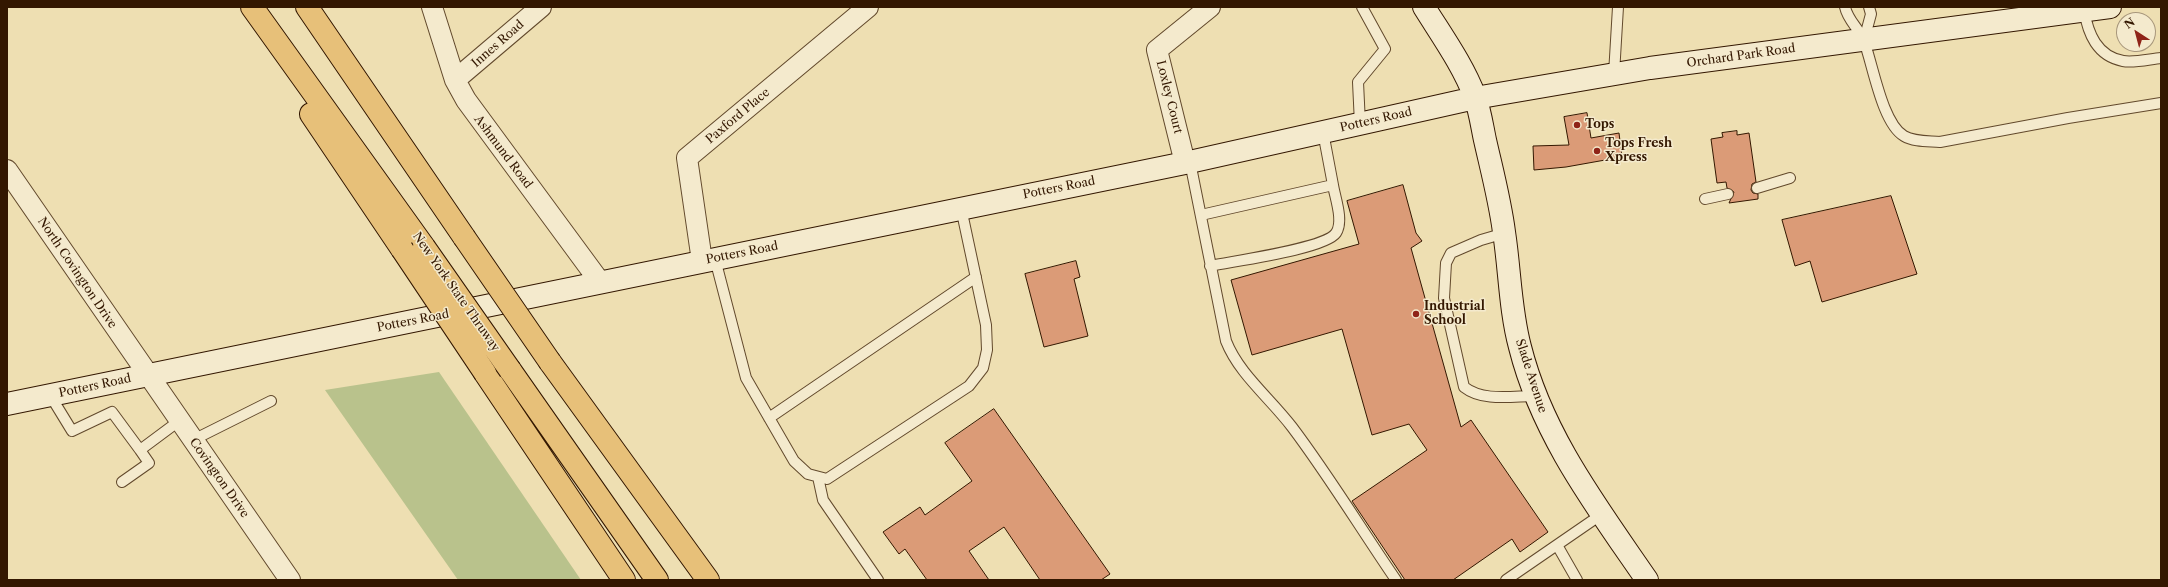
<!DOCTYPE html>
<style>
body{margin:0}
#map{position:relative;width:2168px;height:587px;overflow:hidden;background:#eedfb2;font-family:"Libre Caslon Text",serif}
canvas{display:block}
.frame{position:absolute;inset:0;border:8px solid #331700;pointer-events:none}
.north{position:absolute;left:2116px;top:12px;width:40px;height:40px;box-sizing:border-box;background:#f4eacd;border:1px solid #a7967b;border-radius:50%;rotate:324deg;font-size:11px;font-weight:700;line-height:16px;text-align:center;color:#331700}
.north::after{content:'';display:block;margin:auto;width:14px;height:18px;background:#8f2418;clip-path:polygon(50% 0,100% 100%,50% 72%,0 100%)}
</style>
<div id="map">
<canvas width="2168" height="587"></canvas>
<div class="frame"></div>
<div class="north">N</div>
</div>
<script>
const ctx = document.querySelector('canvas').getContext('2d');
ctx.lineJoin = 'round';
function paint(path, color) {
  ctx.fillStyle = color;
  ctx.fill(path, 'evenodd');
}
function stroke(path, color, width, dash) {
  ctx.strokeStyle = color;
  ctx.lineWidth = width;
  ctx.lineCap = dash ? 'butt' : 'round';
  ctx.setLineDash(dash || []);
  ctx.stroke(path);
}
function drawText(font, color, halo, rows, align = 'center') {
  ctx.font = font + ' "Libre Caslon Text",serif';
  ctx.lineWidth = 3;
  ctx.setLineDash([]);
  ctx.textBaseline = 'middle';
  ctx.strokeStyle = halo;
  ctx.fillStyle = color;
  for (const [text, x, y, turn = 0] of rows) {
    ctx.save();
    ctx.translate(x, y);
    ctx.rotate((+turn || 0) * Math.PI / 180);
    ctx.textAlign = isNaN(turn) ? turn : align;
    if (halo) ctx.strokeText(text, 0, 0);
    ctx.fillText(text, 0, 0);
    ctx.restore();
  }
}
const green = new Path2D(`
 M439,372L581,580H458L325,390Z`);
const building = new Path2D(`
 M1587,113L1591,138L1619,133L1622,157L1566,167L1534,170L1533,146L1569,145L1564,117Z
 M1737,131V135L1749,133L1756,182L1752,184L1751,190L1753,193L1758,194V199L1729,203L1734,192L1727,188L1726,182L1717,183L1711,139L1723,137L1722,133Z
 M1403,185L1416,233L1422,241L1411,248L1461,427L1471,420L1548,532L1520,552L1512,539L1453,580H1405L1352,501L1427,450L1409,424L1372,435L1342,329L1252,355L1231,280L1359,244L1347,201Z
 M1891,196L1917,274L1822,302L1810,261L1795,266L1782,220Z
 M1076,261L1080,277L1074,279L1088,336L1044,347L1025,274Z
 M994,409L1110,574L1101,580H1040L1004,527L969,551L989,580H927L905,549L899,554L883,532L920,507L925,515L972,481L945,443Z`);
const lane = new Path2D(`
 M1845,7C1848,21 1859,28 1864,41C1873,65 1882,123 1904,136C1914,142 1928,141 1940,142L2068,118L2161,103
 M2084,10C2088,34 2097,56 2123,61C2134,63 2150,59 2161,58
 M1864,40L1871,14L1869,7
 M1614,74L1618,7
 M1360,124L1358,82L1385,49L1362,7
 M1190,162L1226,341C1239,374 1270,398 1292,427C1329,476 1361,529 1396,580
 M1757,188L1790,178
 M1705,199L1728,194
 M1201,215L1333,185L1323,132
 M1505,233L1481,240L1451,253L1446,263L1444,298L1464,387C1483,402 1513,396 1535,396
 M715,259L746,378L794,461L808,474L827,479L969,386L983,368L987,350L986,325L961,208
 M1210,266C1233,261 1325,249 1336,233C1344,221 1335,198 1333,185
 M50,395L72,431L112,412L140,450L179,421
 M769,418L976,277
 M193,440L271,401
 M818,477L823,500L878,580
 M122,482L149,463L140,450
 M1557,545L1577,580
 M1506,580L1602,514`);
const street = new Path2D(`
 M432,7L455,80L466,100L600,282
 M455,80L541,7
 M1185,163L1157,50L1210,7
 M7,170L290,580
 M702,261L687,158L868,7`);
const secondary = new Path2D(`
 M1424,7C1442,36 1463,65 1475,97C1480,111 1482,126 1485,140C1492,171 1500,201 1504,232C1510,271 1510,310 1520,347C1542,435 1597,507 1647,580
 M7,404L1185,163L1475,98L1650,68L2110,7`);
const highway = new Path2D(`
 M252,7L424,247
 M307,7L464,237
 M311,114L402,249
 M550,362L708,580
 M510,370L657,580
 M485,373L624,580`);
const highwayBridge = new Path2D(`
 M464,237L550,362
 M424,247L510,370
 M402,249L485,373`);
const markers = [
 [1577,125,4,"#8f2418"],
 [1597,151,4,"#8f2418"],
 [1416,314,4,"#8f2418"]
];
const streetNames = [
 ["Innes Road",498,44,-41],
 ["Orchard Park Road",1741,56,-8],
 ["Loxley Court",1169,97,76],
 ["Paxford Place",738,116,-40],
 ["Potters Road",1376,120,-13],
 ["Ashmund Road",503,152,53],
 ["Potters Road",1059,188,-11],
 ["Potters Road",742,253,-11],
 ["North Covington Drive",77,273,56],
 ["New York State Thruway",456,292,55],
 ["Potters Road",413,321,-11],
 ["Slade Avenue",1531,376,72],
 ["Potters Road",95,386,-12],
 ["Covington Drive",219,478,55]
];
const poiNames = [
 ["Tops",1585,125],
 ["Tops Fresh",1605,144],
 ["Xpress",1605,158],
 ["Industrial",1424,307],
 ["School",1424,321]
];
paint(green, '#b9c28c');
paint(building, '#db9b77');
stroke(building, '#331700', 1);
stroke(lane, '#62492c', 12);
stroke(street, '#62492c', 22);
stroke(secondary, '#331700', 24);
stroke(highway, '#331700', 24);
stroke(lane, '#f4eacd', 10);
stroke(street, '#f4eacd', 20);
stroke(secondary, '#f4eacd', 22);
stroke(highway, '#e7c079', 22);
stroke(highwayBridge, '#331700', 24, []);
stroke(highwayBridge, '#e7c079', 22);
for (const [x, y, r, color] of markers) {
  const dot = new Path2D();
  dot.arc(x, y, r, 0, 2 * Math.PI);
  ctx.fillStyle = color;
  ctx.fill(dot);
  stroke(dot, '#f4eacd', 1.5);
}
drawText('12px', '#331700', '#f4eacd', streetNames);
drawText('bold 12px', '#331700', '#f4eacd', poiNames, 'left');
</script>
